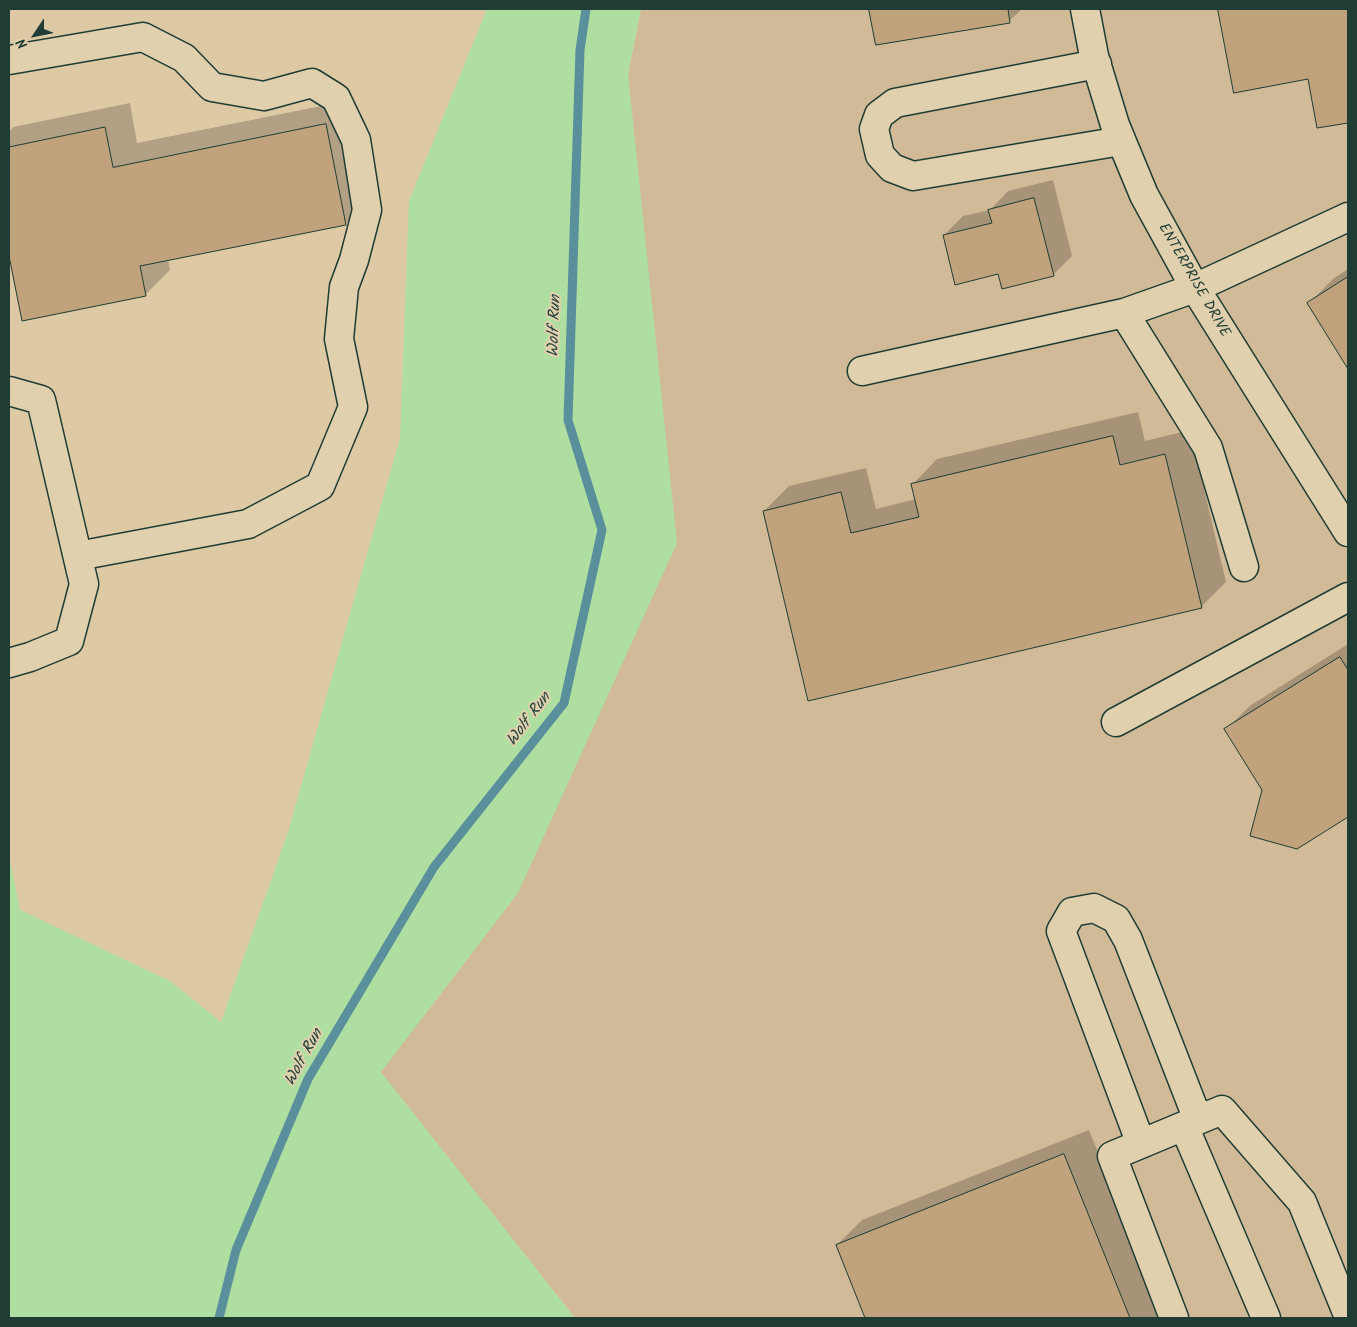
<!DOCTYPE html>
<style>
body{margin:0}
#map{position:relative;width:1357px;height:1327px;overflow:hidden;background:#dec9a5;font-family:Kalam,sans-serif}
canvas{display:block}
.frame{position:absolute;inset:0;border:10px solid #1f3d34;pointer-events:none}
.north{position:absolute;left:10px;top:10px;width:50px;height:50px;-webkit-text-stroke:4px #e1d0ad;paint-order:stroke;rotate:236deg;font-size:14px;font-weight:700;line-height:20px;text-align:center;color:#1f3d34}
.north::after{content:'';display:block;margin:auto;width:18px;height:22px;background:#1f3d34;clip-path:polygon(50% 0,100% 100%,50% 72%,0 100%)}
</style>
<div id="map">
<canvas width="1357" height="1327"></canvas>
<div class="frame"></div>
<div class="north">N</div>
</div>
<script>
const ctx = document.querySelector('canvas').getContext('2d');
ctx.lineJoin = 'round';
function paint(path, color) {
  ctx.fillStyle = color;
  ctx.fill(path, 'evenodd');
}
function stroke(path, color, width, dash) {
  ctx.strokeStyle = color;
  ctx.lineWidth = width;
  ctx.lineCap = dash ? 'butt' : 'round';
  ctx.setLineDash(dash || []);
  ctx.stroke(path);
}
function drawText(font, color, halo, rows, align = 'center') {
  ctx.font = font + ' Kalam,sans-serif';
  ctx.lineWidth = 4;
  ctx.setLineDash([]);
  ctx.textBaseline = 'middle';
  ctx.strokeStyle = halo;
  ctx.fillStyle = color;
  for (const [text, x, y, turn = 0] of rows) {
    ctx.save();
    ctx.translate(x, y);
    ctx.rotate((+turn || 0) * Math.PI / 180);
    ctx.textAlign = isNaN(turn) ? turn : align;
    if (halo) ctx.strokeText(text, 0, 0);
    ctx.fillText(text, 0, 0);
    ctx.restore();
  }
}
const built = new Path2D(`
 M641,9H1348V1318H575L380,1072L518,893L628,74Z`);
const green = new Path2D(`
 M487,9H641L628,74L677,543L518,893L381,1072L575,1318H9V856L20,910L170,981L221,1022L288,832L400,438L409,201Z`);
const shadow = new Path2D(`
 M871,9H1022L1009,21L877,43Z
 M1220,9H1348V122L1318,127L1309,77L1235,91Z
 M351,100L371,199L346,223L168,259L170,270L145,295L23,319L9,250V132L13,127L130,103L137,143Z
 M1053,180L1072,256L1053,275L999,272L944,235L963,216L990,210L1008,191Z
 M1348,269V367L1309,303L1334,278Z
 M1138,412L1145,441L1190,430L1226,582L1201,607L809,700L764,511L789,486L866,468L876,509L916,499L913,484L937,459Z
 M1348,644V816L1297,848L1226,729L1251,705Z
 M1089,1130L1165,1318H867L837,1245L862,1220Z`);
const stream = new Path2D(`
 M219,1318L236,1250L308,1079L434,867L564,703L602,530L568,420L580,50L586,9`);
const building = new Path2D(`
 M869,9H1008L1010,23L876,45Z
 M1218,9H1348V123L1317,128L1308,79L1234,93Z
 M326,124L346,225L140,266L146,296L22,321L9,256V147L105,127L113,167Z
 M1034,198L1054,276L1002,289L998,274L955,285L943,235L992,223L988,210Z
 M1348,277V369L1307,303Z
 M1113,436L1120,465L1165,454L1202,608L808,701L763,511L841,492L851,533L919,517L911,484Z
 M1340,657L1348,670V817L1297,849L1250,836L1262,790L1224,729Z
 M1064,1154L1130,1318H865L836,1245Z`);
const minor = new Path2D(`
 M1085,9L1094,56L1115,125L1144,195L1195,288L1348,532
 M9,60L143,37L184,58L212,87L264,96L312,83L336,98L356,140L367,210L354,260L344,287L339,339L353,407L320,486L248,524L78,556
 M1097,64L895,103L879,115L874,129L880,155L892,168L913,176L1121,141
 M1124,313L1208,448L1244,567
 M862,371L1124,313L1195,288L1348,217
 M9,391L41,400L84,584L69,641L30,657L9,663
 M1116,722L1348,597
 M1184,1126L1266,1318
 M1141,1144L1061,931L1072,912L1094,908L1116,919L1128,940L1198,1120
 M1174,1318L1112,1156L1222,1110L1302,1202L1348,1315`);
const streetNames = [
 ["ENTERPRISE DRIVE",1193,281,60]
];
const waterNames = [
 ["Wolf Run",556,326,-88],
 ["Wolf Run",530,720,-53],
 ["Wolf Run",305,1058,-61]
];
paint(built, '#d1ba97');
paint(green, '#aedfa0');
paint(shadow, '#0003');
stroke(stream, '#5a8f9c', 9);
paint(building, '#c0a27c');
stroke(building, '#1f3d34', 1);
stroke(minor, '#1f3d34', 31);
stroke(minor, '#e1d0ad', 28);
drawText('15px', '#1f3d34', '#e1d0ad', streetNames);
drawText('italic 16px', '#24443d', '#e1d0ad', waterNames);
</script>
